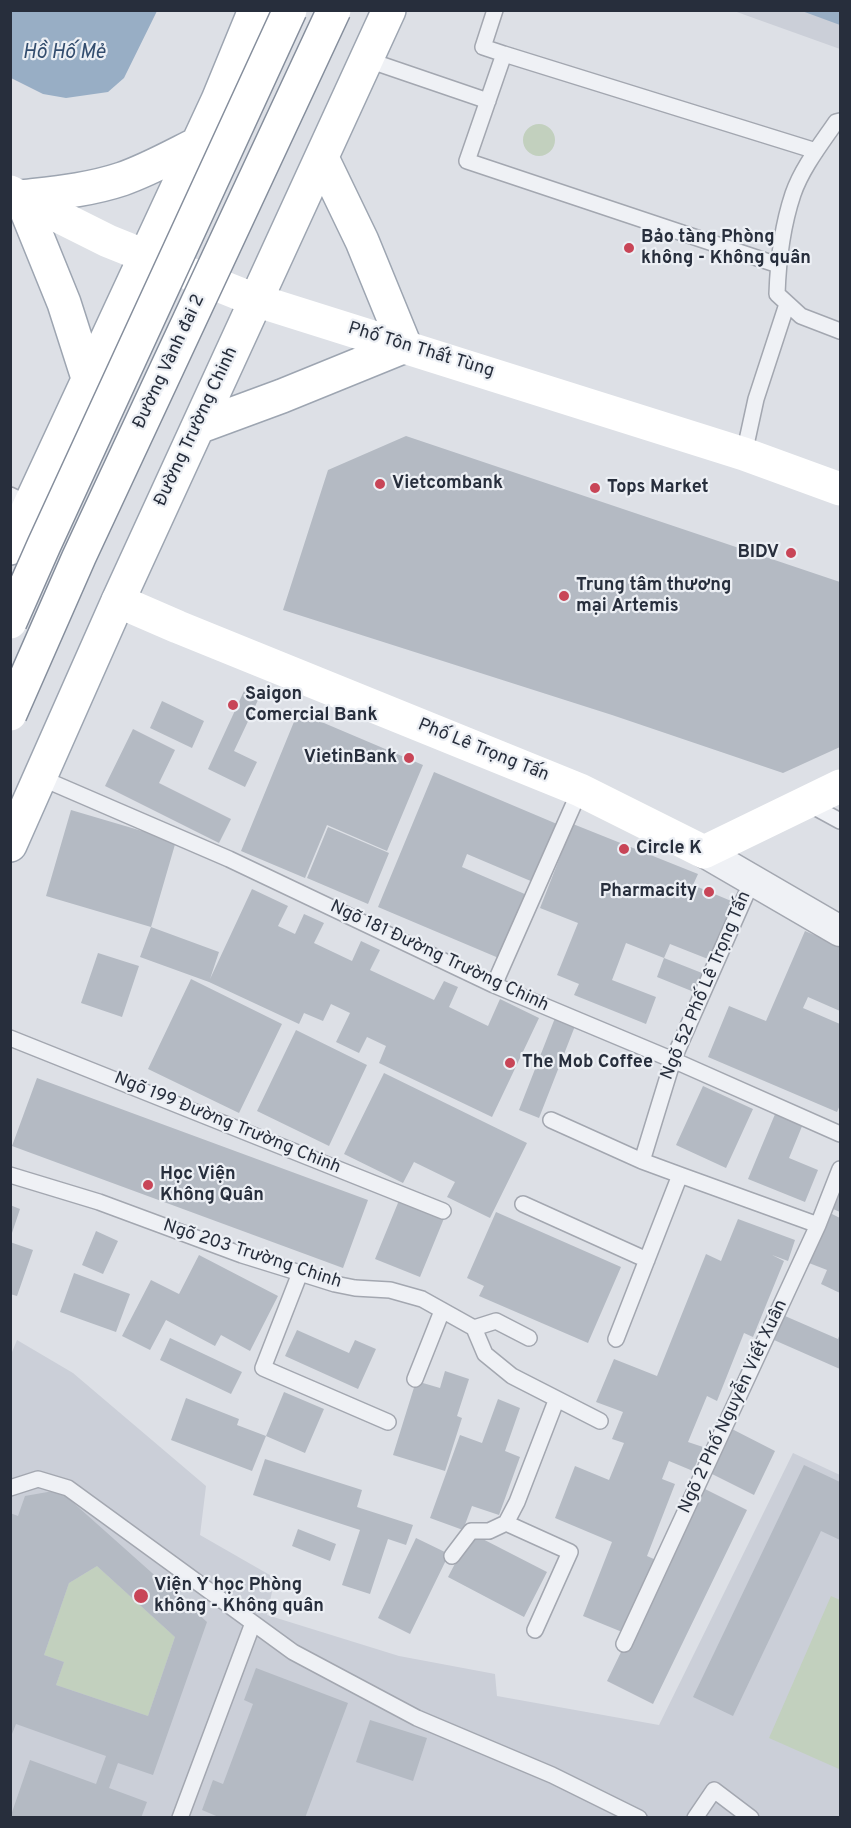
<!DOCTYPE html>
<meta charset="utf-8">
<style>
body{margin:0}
#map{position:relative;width:851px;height:1828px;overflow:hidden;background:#dde0e6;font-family:Overpass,sans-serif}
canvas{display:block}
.frame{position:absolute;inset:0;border:12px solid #272e3c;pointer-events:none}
</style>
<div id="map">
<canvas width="851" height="1828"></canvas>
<div class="frame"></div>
</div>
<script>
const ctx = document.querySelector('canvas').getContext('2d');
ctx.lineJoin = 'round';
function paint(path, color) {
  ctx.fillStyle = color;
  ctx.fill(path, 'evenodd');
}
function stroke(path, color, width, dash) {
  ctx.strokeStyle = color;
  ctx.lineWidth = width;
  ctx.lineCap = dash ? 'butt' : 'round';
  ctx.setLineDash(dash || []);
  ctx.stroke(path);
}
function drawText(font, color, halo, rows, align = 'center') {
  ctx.font = font + ' Overpass,sans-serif';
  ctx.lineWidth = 4.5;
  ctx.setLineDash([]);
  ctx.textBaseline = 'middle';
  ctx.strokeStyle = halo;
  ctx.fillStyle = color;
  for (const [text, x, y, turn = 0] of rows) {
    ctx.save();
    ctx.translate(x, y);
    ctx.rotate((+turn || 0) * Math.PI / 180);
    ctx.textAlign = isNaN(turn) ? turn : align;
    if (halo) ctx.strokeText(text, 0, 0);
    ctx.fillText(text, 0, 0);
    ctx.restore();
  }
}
const built = new Path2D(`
 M734,11H840V49Z
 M17,1340L73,1373L206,1486L200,1535L275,1578L267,1615L399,1656L495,1674L497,1696L659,1725L793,1453L840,1475V1817H11L10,1357Z`);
const green = new Path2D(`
 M523 140a16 16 0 1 1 32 0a16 16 0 1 1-32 0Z
 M97,1566L175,1637L148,1716L56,1685L64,1662L44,1655L69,1583Z
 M831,1596L840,1600V1765L839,1769L769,1738Z`);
const water = new Path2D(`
 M10,11L11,10L157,11L124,78L108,92L66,98L43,94L11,78Z
 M802,11H840V25Z`);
const building = new Path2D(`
 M406,436L840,582V747L783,773L612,715L283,610L328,470Z
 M244,691L259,698L234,751L257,762L245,787L208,769Z
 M162,701L204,721L192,748L150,728Z
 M298,712L423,765L387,851L327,825L305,878L241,851Z
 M133,729L175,750L159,783L231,819L219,843L105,786Z
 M434,772L557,824L533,882L467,854L462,867L527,895L501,959L378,907Z
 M71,810L176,841L151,927L46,896Z
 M573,824L698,874L693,885L736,903L713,961L670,944L664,958L702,973L694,992L657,977L664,958L626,943L612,980L656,997L646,1024L574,995L579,984L557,975L578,923L540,908Z
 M328,827L389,853L368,904L307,878Z
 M252,889L288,906L278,926L295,934L304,914L324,923L314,943L352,961L361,941L380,950L370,970L434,1000L444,981L458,987L449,1007L488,1026L500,999L539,1018L492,1117L379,1063L386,1046L367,1037L359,1053L336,1042L350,1013L331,1004L323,1021L304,1013L299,1024L209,982L140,957L151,927L219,952L210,979Z
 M805,931L840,946V1011L808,997L803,1008L840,1024V1105L837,1112L708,1057L729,1006L766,1021Z
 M98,953L139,966L122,1017L81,1003Z
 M191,979L282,1024L239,1113L148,1069Z
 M555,1018L575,1026L539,1118L519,1110Z
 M296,1030L367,1065L329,1146L257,1111Z
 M384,1073L527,1143L490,1218L447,1197L455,1182L414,1162L403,1183L344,1154Z
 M37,1078L368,1200L343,1268L12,1146Z
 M703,1086L753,1109L726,1168L676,1145Z
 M778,1107L805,1119L789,1158L818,1170L805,1202L748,1179Z
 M840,1190V1212L833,1209Z
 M400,1198L445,1216L420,1277L375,1259Z
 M10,1205L20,1209L11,1236L10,1235Z
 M496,1212L621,1267L588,1343L479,1296L484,1286L467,1278Z
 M830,1213L840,1218V1293L821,1284L827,1270L809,1263Z
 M738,1219L795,1240L788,1261L772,1255L784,1261L753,1337L744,1333L717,1401L707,1396L688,1442L703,1447L693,1471L669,1461L662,1479L675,1484L647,1556L656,1560L627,1634L583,1616L612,1542L555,1518L575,1466L609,1480L624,1443L612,1439L623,1412L596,1402L614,1359L657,1376L706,1254L721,1261Z
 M96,1231L118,1241L103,1274L82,1265Z
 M10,1242L33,1250L17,1296L10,1294Z
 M199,1255L278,1296L250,1351L221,1335L215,1346L166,1320L150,1350L122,1336L151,1280L179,1294Z
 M74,1273L130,1294L116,1332L60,1312Z
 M785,1316L838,1339L840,1333V1369L774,1340Z
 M297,1330L349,1353L355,1340L376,1349L358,1389L285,1356Z
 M170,1338L242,1372L231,1394L160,1360Z
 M445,1371L469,1379L457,1416L462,1418L445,1471L393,1455L416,1381L440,1388Z
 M284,1392L324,1409L305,1453L266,1436Z
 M186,1398L239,1419L237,1425L266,1436L252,1471L171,1440Z
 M498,1399L520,1408L505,1451L520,1457L499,1515L472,1506L463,1530L430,1518L460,1435L482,1443Z
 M730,1428L775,1451L754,1495L708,1472Z
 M265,1459L362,1490L357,1507L413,1525L406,1545L388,1539L370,1594L342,1585L360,1530L253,1495Z
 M804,1465L840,1482V1540L821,1531L733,1716L693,1697Z
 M701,1487L747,1510L653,1704L607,1681Z
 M59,1490L207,1622L153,1775L118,1763L109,1788L147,1802L141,1818H10L30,1760L96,1784L106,1756L16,1724L10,1739V1513L18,1516L25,1496ZM97,1566L175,1637L148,1716L56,1685L64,1662L44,1655L69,1583Z
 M298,1529L336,1544L330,1561L292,1546Z
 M471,1533L547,1572L524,1617L448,1577Z
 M416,1538L449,1554L410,1634L378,1618Z
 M256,1668L348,1703L305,1818H221L202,1810L213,1780L223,1784L253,1704L244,1700Z
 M370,1720L427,1738L413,1781L356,1762Z`);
const lane = new Path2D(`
 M495,10L483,47L504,54L467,161L778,265
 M504,54L816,151
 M368,60L488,101
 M840,121L836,122C821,144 802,168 793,194C783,224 778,263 777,294L801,316L840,331
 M744,454L756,399L787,304
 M10,495L31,505
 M39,777L229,859L494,985L673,1060L840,1134
 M807,803L840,821
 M494,985L580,790
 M10,1038L443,1211
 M551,1120L642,1161
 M10,1175L99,1202L242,1255L300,1273L335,1284L355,1288L390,1290L422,1299L474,1328L485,1354L512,1376L600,1421
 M680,1175L818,1225
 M523,1204L647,1260
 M300,1273L263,1368L388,1422
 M474,1328L496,1321L529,1338
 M616,1339L680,1175L642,1161L673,1060L752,881
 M415,1379L442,1311
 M10,1488L38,1479L68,1488L293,1652L417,1718L552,1775L639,1818
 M506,1523L570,1552L535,1630
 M452,1556L471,1531H489L506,1523L517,1502L556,1401
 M624,1644L818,1225L840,1169
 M180,1818L253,1623
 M695,1818L714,1790L751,1818`);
const street = new Path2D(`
 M704,852L840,931`);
const secondary = new Path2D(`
 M10,192L108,241L255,300L744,454L840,489
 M118,601L178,627L580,790L704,852L840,786`);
const primary = new Path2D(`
 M88,378L64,303L21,197C55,193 89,190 122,179C148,170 173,156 197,144
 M198,427L282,396L405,346L362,241L322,158
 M10,548L218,100L255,10
 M10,845L118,601L389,10`);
const highwayBridge = new Path2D(`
 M10,622L44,545L290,10
 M10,714L79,557L334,10`);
const markers = [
 [629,248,6,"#c84557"],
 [380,484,6,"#c84557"],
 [595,488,6,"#c84557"],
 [791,553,6,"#c84557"],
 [564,596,6,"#c84557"],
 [233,705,6,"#c84557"],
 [409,758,6,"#c84557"],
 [624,849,6,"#c84557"],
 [709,892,6,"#c84557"],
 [510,1063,6,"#c84557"],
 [148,1185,6,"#c84557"],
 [141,1596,8,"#c84557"]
];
const poiNames = [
 ["Bảo tàng Phòng",641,238],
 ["không - Không quân",641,259],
 ["Vietcombank",392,484],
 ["Tops Market",607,488],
 ["BIDV",779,553,"right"],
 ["Trung tâm thương",576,586],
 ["mại Artemis",576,607],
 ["Saigon",245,695],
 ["Comercial Bank",245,716],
 ["VietinBank",397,758,"right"],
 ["Circle K",636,849],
 ["Pharmacity",697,892,"right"],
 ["The Mob Coffee",522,1063],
 ["Học Viện",160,1175],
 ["Không Quân",160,1196],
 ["Viện Y học Phòng",154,1586],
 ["không - Không quân",154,1607]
];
const streetNames = [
 ["Phố Tôn Thất Tùng",421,351,17],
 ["Đường Vành đai 2",170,362,-65],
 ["Đường Trường Chinh",197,427,-65],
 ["Phố Lê Trọng Tấn",483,751,22],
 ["Ngõ 181 Đường Trường Chinh",439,957,25],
 ["Ngõ 52 Phố Lê Trọng Tấn",707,986,-67],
 ["Ngõ 199 Đường Trường Chinh",227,1124,22],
 ["Ngõ 203 Trường Chinh",252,1255,18],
 ["Ngõ 2 Phố Nguyễn Viết Xuân",734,1407,-65]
];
const waterNames = [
 ["Hồ Hố Mẻ",64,54]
];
paint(built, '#cbcfd8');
paint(green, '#c2d0be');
paint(water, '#98aec5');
paint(building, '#b4bac3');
stroke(lane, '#a3a7b0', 18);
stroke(street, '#a3a7b0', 33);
stroke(primary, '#9da5b1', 36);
stroke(lane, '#eff1f5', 15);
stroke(street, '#eff1f5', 30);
stroke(secondary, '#fff', 33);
stroke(primary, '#fff', 33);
stroke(highwayBridge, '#858e9c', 36, []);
stroke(highwayBridge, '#fff', 33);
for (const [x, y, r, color] of markers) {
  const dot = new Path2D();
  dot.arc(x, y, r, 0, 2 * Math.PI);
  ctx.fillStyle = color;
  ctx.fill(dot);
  stroke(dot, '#eceff4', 2);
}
drawText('bold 18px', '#272e3c', '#eceff4', poiNames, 'left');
drawText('18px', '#272e3c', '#eceff4', streetNames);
drawText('italic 20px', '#334d6e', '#eceff4', waterNames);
</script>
